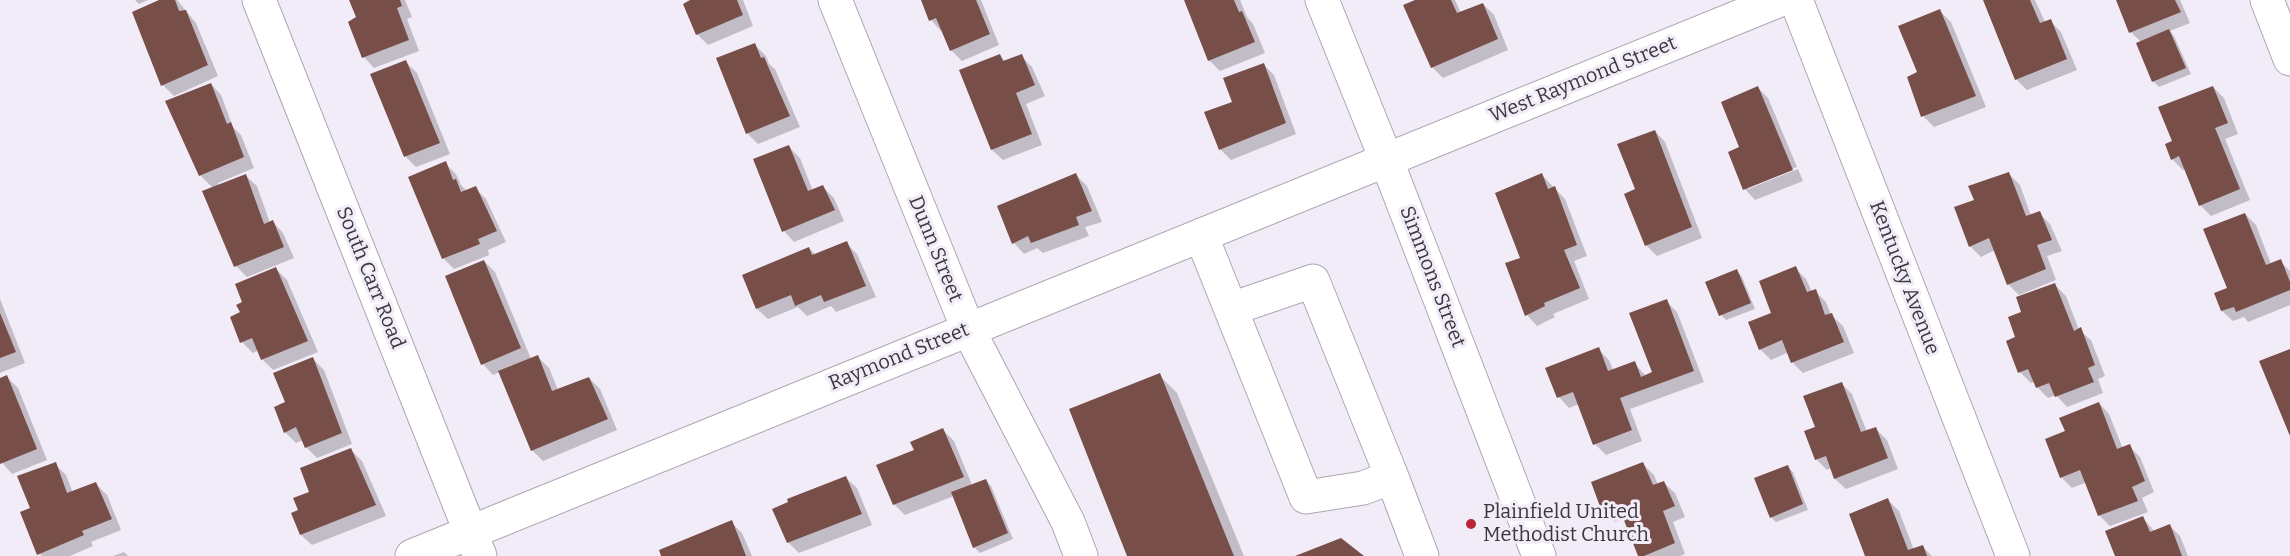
<!DOCTYPE html>
<style>
body{margin:0}
canvas{display:block;background:#f2ebf8}
</style>
<canvas width="2290" height="556"></canvas>
<script>
const ctx = document.querySelector('canvas').getContext('2d');
ctx.lineJoin = 'round';
function paint(path, color) {
  ctx.fillStyle = color;
  ctx.fill(path, 'evenodd');
}
function stroke(path, color, width, dash) {
  ctx.strokeStyle = color;
  ctx.lineWidth = width;
  ctx.lineCap = dash ? 'butt' : 'round';
  ctx.setLineDash(dash || []);
  ctx.stroke(path);
}
function drawText(font, color, halo, rows, align = 'center') {
  ctx.font = font + ' Bitter,serif';
  ctx.lineWidth = 6;
  ctx.setLineDash([]);
  ctx.textBaseline = 'middle';
  ctx.strokeStyle = halo;
  ctx.fillStyle = color;
  for (const [text, x, y, turn = 0] of rows) {
    ctx.save();
    ctx.translate(x, y);
    ctx.rotate((+turn || 0) * Math.PI / 180);
    ctx.textAlign = isNaN(turn) ? turn : align;
    if (halo) ctx.strokeText(text, 0, 0);
    ctx.fillText(text, 0, 0);
    ctx.restore();
  }
}
const shadow = new Path2D(`
 M135,0H148L139,4Z
 M163,0H177L196,23L218,76L174,96L163,85Z
 M351,0H405L412,17L407,19L419,51L374,68L364,57L358,18Z
 M692,0H743L753,26L708,45L697,34Z
 M922,0H981L999,45L962,61L951,50L943,30L941,31L931,20Z
 M1186,0H1240L1247,17L1253,24L1265,53L1220,71L1209,60Z
 M1420,0H1455L1461,13L1483,4L1494,15L1508,50L1443,78L1432,67Z
 M1984,0H2035L2045,22L2050,21L2061,32L2077,70L2027,90L2016,79Z
 M2118,0H2180L2190,23L2170,31L2174,36L2191,74L2159,87L2154,82L2138,43L2141,42L2131,32Z
 M1940,11L1951,22L1986,107L1934,127L1923,116L1919,73Z
 M755,45L766,56L769,64L775,69L800,127L758,144L747,133Z
 M999,55L1006,62L1021,56L1032,67L1045,96L1026,104L1042,145L1003,160L992,150Z
 M406,62L417,73L450,154L416,167L405,156Z
 M1263,64L1274,75L1296,134L1231,160L1220,149L1234,102Z
 M211,84L221,95L233,127L241,135L254,168L218,183L219,186L246,176L257,186L270,223L273,222L283,233L294,258L247,277L236,266L204,191L213,188L200,175Z
 M2213,87L2224,98L2238,134L2225,139L2250,200L2211,216L2200,205L2186,169L2183,170L2172,159Z
 M1758,88L1768,98L1797,167L1748,186V189L1798,169L1803,181L1755,200L1745,189L1741,148Z
 M1655,131L1665,142L1702,238L1657,256L1646,245L1637,189Z
 M789,147L800,158L813,191L823,187L834,198L844,221L794,242L784,231Z
 M445,163L456,174L461,185L467,191L475,188L486,199L506,242L488,250L489,255L454,269L443,258Z
 M2009,174L2020,185L2031,216L2039,213L2050,224L2062,251L2047,256L2056,280L2019,295L2008,284L1995,250L1981,257L1970,246L1976,201Z
 M1076,175L1087,186L1102,222L1085,227L1089,236L1043,253L1037,248L1024,254L1014,243Z
 M1542,175L1565,199L1587,256L1574,261L1589,299L1553,314L1555,317L1537,326L1527,315L1522,259Z
 M2245,214L2256,225L2271,264L2280,261L2290,271V305L2248,322L2244,317L2233,321L2222,311Z
 M846,243L857,254L876,297L836,312L831,306L807,316L798,307L768,319L757,309L744,276L809,248L816,255Z
 M484,261L495,272L531,359L538,357L549,368L558,390L589,378L600,389L617,430L543,461L532,450L500,372L493,375L483,364Z
 M1795,268L1806,279L1812,292L1815,291L1826,302L1831,315L1843,326L1854,353L1803,373L1792,362L1789,352L1771,360L1760,349L1773,314Z
 M276,269L287,280L318,352L273,370L262,359L259,350L253,353L242,342V313L244,302Z
 M1737,271L1742,277L1755,309L1726,320L1721,315Z
 M2055,285L2066,296L2079,330L2091,340L2105,376L2098,379L2103,393L2067,407L2056,395L2048,398L2037,387L2035,381L2031,383L2020,372L2017,337L2023,313Z
 M0,299L25,363L0,373Z
 M1666,301L1677,312L1704,382L1630,409L1642,441L1606,455L1595,444L1579,404L1569,408L1559,397L1598,349L1609,360L1613,370L1634,363L1646,376L1654,373Z
 M313,359L324,370L352,444L317,458L306,447L303,440L296,443L285,432L287,403Z
 M1159,375L1177,393L1244,556H1128Z
 M7,377L18,388L47,460L12,474L0,460V380Z
 M1841,383L1852,394L1867,432L1876,429L1887,440L1898,469L1846,489L1835,479L1832,468L1827,470L1816,459L1817,428Z
 M2099,403L2109,414L2123,449L2129,446L2140,457L2154,492L2142,498L2148,512L2110,526L2099,515L2087,482L2072,488L2061,477L2067,432Z
 M943,430L954,441L972,485L986,480L991,486L1013,539L980,553L974,547L954,496L905,515L894,504L916,451Z
 M351,450L362,461L386,516L312,545L301,535L293,514L299,511L311,493Z
 M55,464L66,475L73,493L96,484L107,495L121,530L91,542L93,546L70,556H41L32,509Z
 M1643,464L1654,475L1658,485L1664,483L1675,493L1685,517L1673,522L1685,554L1680,556H1639L1624,517L1614,522L1603,511Z
 M1788,467L1793,472L1808,510L1776,522L1771,517Z
 M846,478L857,488L872,525L799,553L788,542Z
 M1888,500L1899,511L1914,550L1923,547L1932,556H1866Z
 M2143,518L2155,532L2169,525L2180,536L2188,556H2117Z
 M731,522L742,533L752,556H663Z
 M124,552L128,556H113Z`);
const building = new Path2D(`
 M159,0H175L179,11L186,10L208,65L161,86L132,12Z
 M349,0H400L402,6L397,8L409,40L362,58L348,22L356,17Z
 M690,0H737L743,15L696,35L683,4Z
 M921,0H976L990,34L950,51L936,18L929,21Z
 M1184,0H1234L1239,12L1242,11L1255,42L1208,61Z
 M1415,0H1451L1457,13L1483,3L1498,39L1431,68L1403,5Z
 M1983,0H2030L2040,23L2051,19L2067,59L2015,80Z
 M2116,0H2175L2181,12L2129,33Z
 M1940,9L1976,96L1921,117L1907,77L1917,72L1898,26Z
 M2169,29L2186,68L2152,82L2136,43Z
 M755,43L761,58L764,57L790,116L746,134L716,58Z
 M1000,54L1003,61L1022,54L1035,85L1016,93L1032,134L991,150L959,70Z
 M406,60L440,143L404,157L370,74Z
 M1264,63L1286,123L1219,150L1204,112L1232,102L1223,78Z
 M211,83L227,124L231,122L244,157L199,176L165,101Z
 M1758,86L1793,170L1743,190L1728,152L1739,147L1721,102Z
 M2213,86L2228,123L2215,128L2240,189L2199,206L2179,156L2171,160L2165,144L2172,141L2158,107Z
 M1655,130L1692,227L1645,246L1624,194L1635,189L1617,144Z
 M789,145L808,191L823,185L835,210L782,232L753,159Z
 M446,161L453,180L456,179L461,192L476,186L497,231L478,239L480,244L442,259L408,177Z
 M2009,172L2026,216L2040,211L2052,240L2037,245L2046,269L2007,285L1989,238L1969,247L1954,207L1974,200L1968,186Z
 M1076,173L1092,211L1076,217L1079,225L1031,243L1028,236L1012,244L997,206Z
 M1542,173L1548,189L1555,186L1577,245L1564,250L1580,288L1544,303L1545,306L1525,316L1505,263L1520,258L1495,193Z
 M246,174L264,224L273,220L284,247L234,267L202,191Z
 M2245,213L2266,265L2281,259L2290,282V290L2236,312L2234,307L2221,311L2214,293L2227,288L2203,229Z
 M847,241L866,286L824,302L821,295L795,306L791,295L756,309L742,275L809,247L812,255Z
 M484,260L521,348L481,365L445,276Z
 M1796,266L1807,292L1816,289L1825,315L1832,313L1844,342L1791,363L1782,340L1759,350L1748,322L1771,313L1759,281Z
 M276,267L308,341L261,360L252,338L240,343L230,317L240,312L236,305L242,302L235,284Z
 M1737,269L1751,303L1719,316L1705,282Z
 M2055,283L2074,331L2081,327L2095,365L2088,368L2094,382L2055,397L2049,383L2036,388L2028,369L2018,373L2006,341L2015,337L2008,317L2021,312L2016,297Z
 M1667,299L1694,371L1620,398L1632,430L1593,445L1573,392L1557,398L1545,368L1599,347L1608,371L1635,361L1641,377L1652,372L1629,313Z
 M0,313L16,352L0,358Z
 M2290,349V436L2259,361Z
 M538,355L552,391L589,377L608,419L531,451L498,371Z
 M313,357L342,433L305,448L296,427L284,433L274,407L285,402L273,373Z
 M1160,373L1234,556H1127L1069,409Z
 M7,375L37,449L0,464V378Z
 M1842,382L1861,432L1876,427L1888,458L1834,479L1826,456L1815,460L1804,431L1815,427L1803,396Z
 M2099,402L2117,449L2130,444L2145,481L2132,487L2138,501L2098,516L2080,470L2060,478L2045,439L2065,431L2059,418Z
 M943,428L964,477L893,505L876,465L914,450L910,442Z
 M351,448L376,505L300,535L291,513L298,510L293,498L309,492L300,468Z
 M56,462L67,493L96,482L112,519L82,531L84,535L37,555L20,512L30,508L17,476Z
 M1643,462L1653,485L1664,481L1675,506L1663,511L1675,543L1644,556H1638L1618,505L1602,512L1591,482Z
 M1788,465L1803,504L1770,518L1754,478Z
 M846,476L862,514L787,543L772,509L788,502L787,499Z
 M986,479L1008,533L973,548L951,492Z
 M1888,498L1908,550L1923,545L1927,556H1865L1849,514Z
 M2143,516L2150,532L2170,524L2182,556H2115L2105,531Z
 M732,520L746,556H661L659,550Z
 M1341,538L1364,556H1295Z`);
const minor = new Path2D(`
 M259,0L480,556
 M835,0L968,329L1068,522L1081,556
 M1322,0L1386,159L1539,556
 M1796,0L2013,556
 M2267,0L2290,59
 M1201,235L1306,497L1363,488L1392,477L1422,556
 M1231,309L1313,281L1392,477
 M412,556L1780,0`);
const markers = [
 [1471,524,6,"#b82636"]
];
const streetNames = [
 ["West Raymond Street",1583,80,-22],
 ["Dunn Street",935,249,68],
 ["Simmons Street",1432,277,69],
 ["South Carr Road",370,278,68],
 ["Kentucky Avenue",1904,278,69],
 ["Raymond Street",899,357,-22]
];
const poiNames = [
 ["Plainfield United",1483,512],
 ["Methodist Church",1483,535]
];
paint(shadow, '#0003');
paint(building, '#784e48');
stroke(minor, '#ada6b2', 35);
stroke(minor, '#fff', 33);
for (const [x, y, r, color] of markers) {
  const dot = new Path2D();
  dot.arc(x, y, r, 0, 2 * Math.PI);
  ctx.fillStyle = color;
  ctx.fill(dot);
  stroke(dot, '#f2ebf8', 2);
}
drawText('20px', '#3b383d', '#f2ebf8', streetNames);
drawText('20px', '#3b383d', '#f2ebf8', poiNames, 'left');
</script>
